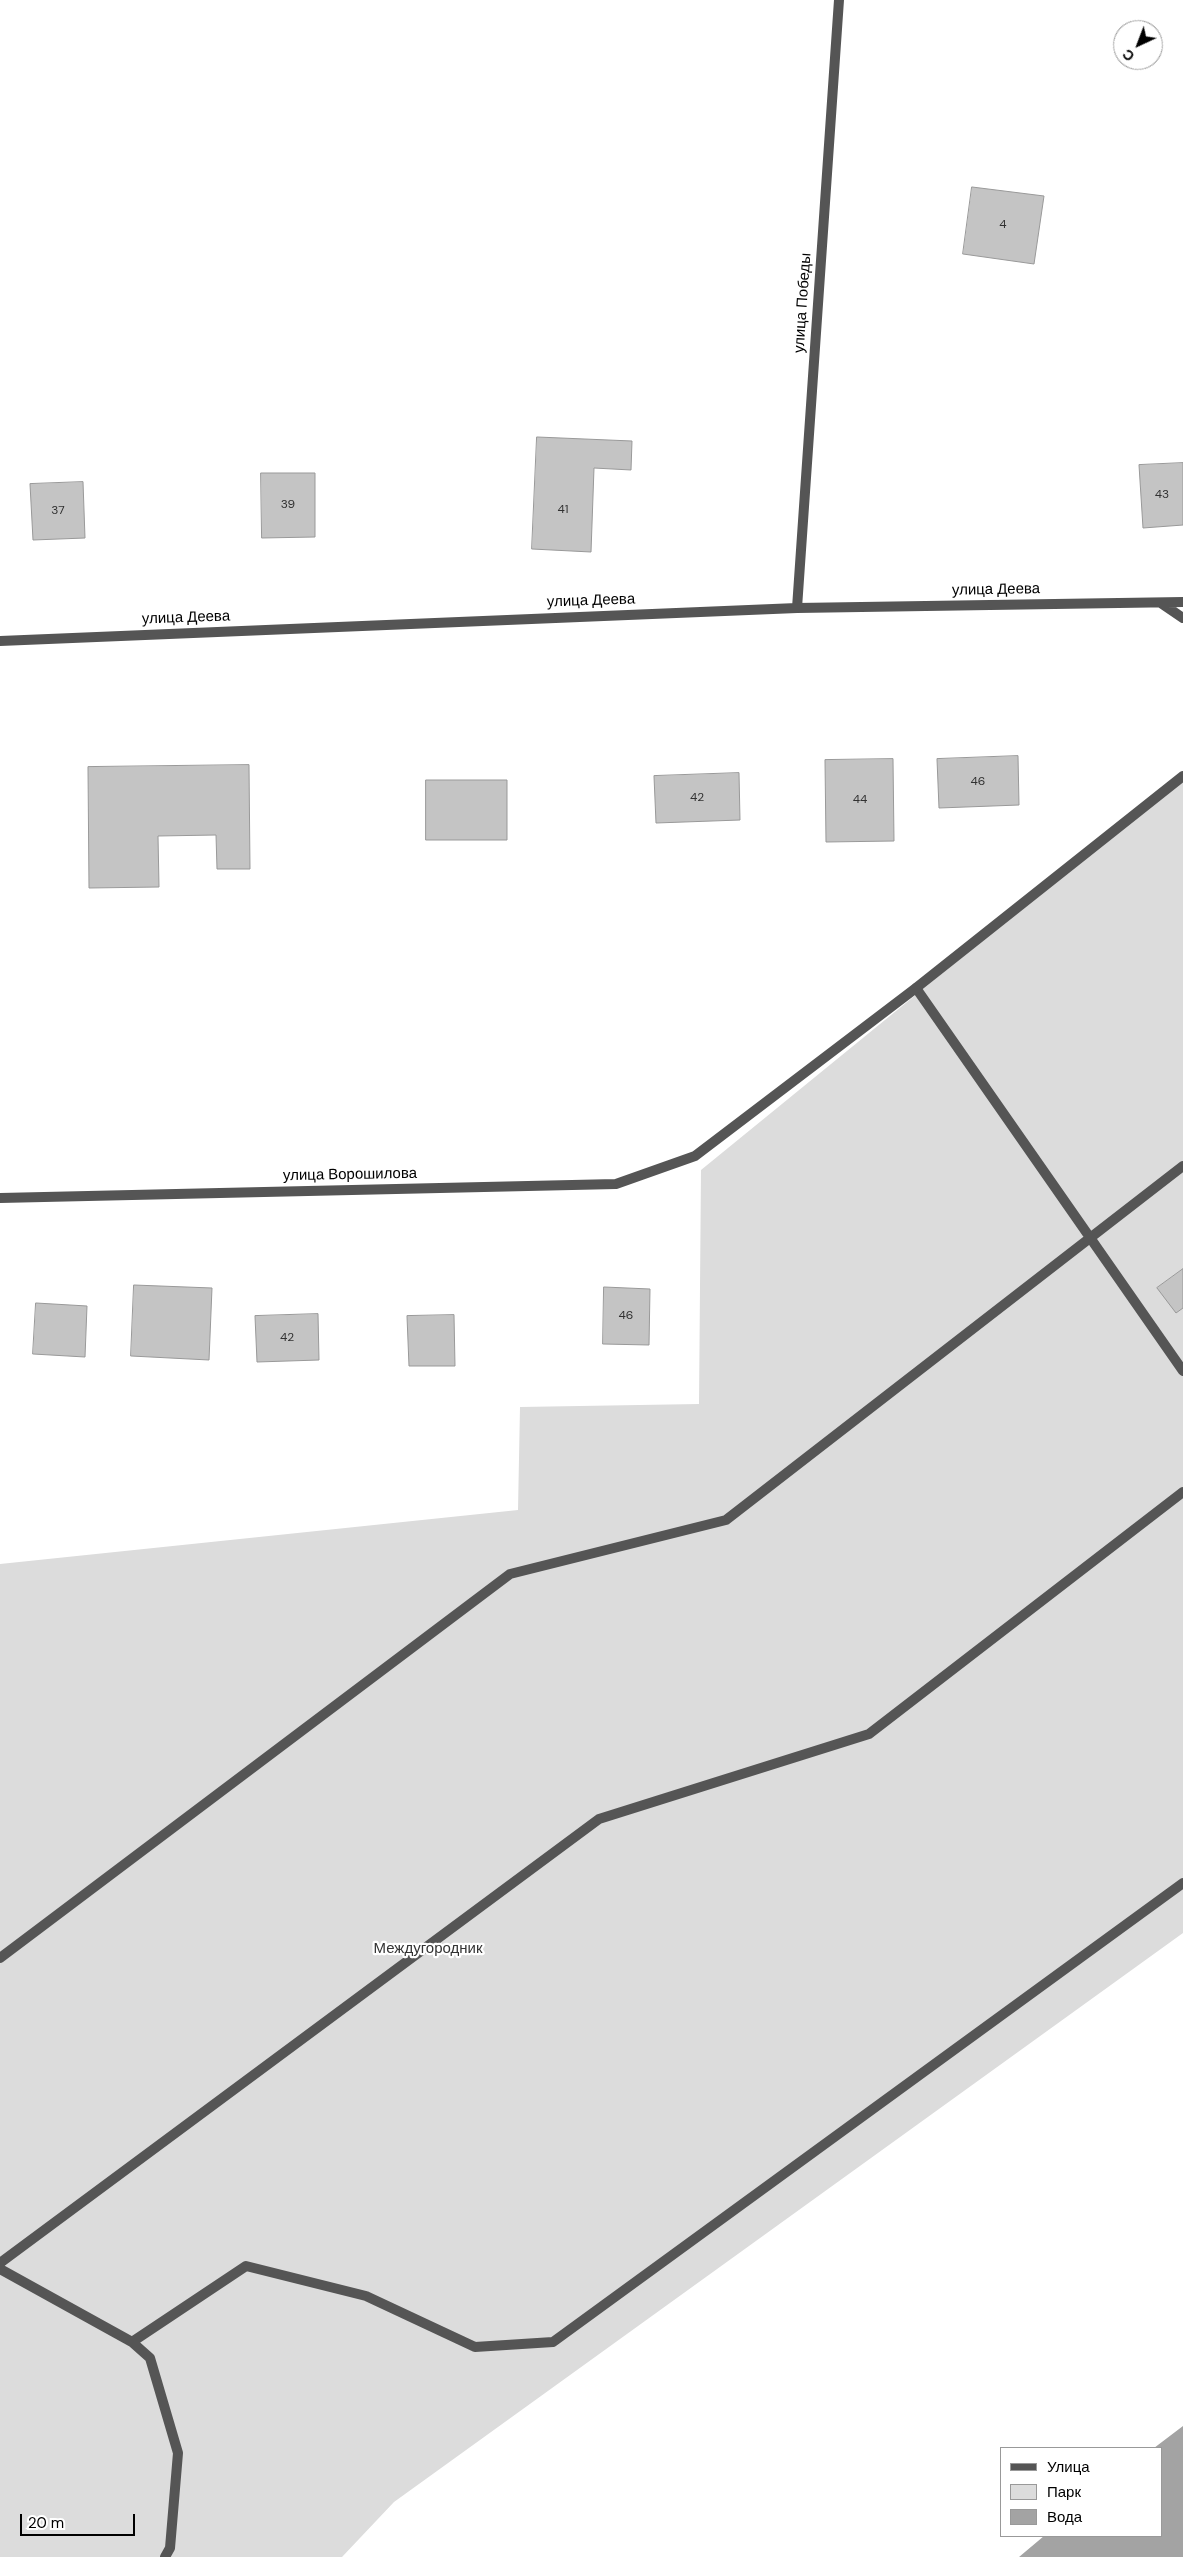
<!DOCTYPE html>
<meta charset="utf-8">
<style>
body{margin:0}
#map{position:relative;width:1183px;height:2557px;overflow:hidden;background:#fff;font-family:"DM Sans",sans-serif}
canvas{display:block}
.legend{position:absolute;left:1000px;top:2447px;width:162px;height:90px;box-sizing:border-box;background:#fff;border:1px solid #999;margin:0;padding:6px 9px;list-style:none;font-size:15px;color:#000}
.legend li{display:flex;align-items:center;gap:10px;height:25px}
.legend b{width:25px;border:1px solid #999}
.north{position:absolute;left:1113px;top:20px;width:50px;height:50px;box-sizing:border-box;background:#fff;border:1px solid #999;border-radius:50%;rotate:223deg;font-size:14px;font-weight:700;line-height:20px;text-align:center;color:#000}
.north::after{content:'';display:block;margin:auto;width:18px;height:22px;background:#000;clip-path:polygon(50% 0,100% 100%,50% 72%,0 100%)}
.scale{position:absolute;left:20px;top:2514px;width:115px;height:22px;box-sizing:border-box;border:2px solid #000;border-top:0;padding-left:6px;font-size:15px;line-height:18px;white-space:nowrap;color:#000;-webkit-text-stroke:4px #fff;paint-order:stroke}
</style>
<div id="map">
<canvas width="1183" height="2557"></canvas>
<ul class="legend">
<li><b style="height:6px;background:#555"></b>Улица</li>
<li><b style="height:14px;background:#dcdcdc"></b>Парк</li>
<li><b style="height:14px;background:#a3a3a3"></b>Вода</li>
</ul>
<div class="north">С</div>
<div class="scale">20 m</div>
</div>
<script>
const ctx = document.querySelector('canvas').getContext('2d');
ctx.lineJoin = 'round';
function paint(path, color) {
  ctx.fillStyle = color;
  ctx.fill(path, 'evenodd');
}
function stroke(path, color, width, dash) {
  ctx.strokeStyle = color;
  ctx.lineWidth = width;
  ctx.lineCap = dash ? 'butt' : 'round';
  ctx.setLineDash(dash || []);
  ctx.stroke(path);
}
function drawText(font, color, halo, rows, align = 'center') {
  ctx.font = font + ' "DM Sans",sans-serif';
  ctx.lineWidth = 4.5;
  ctx.setLineDash([]);
  ctx.textBaseline = 'middle';
  ctx.strokeStyle = halo;
  ctx.fillStyle = color;
  for (const [text, x, y, turn = 0] of rows) {
    ctx.save();
    ctx.translate(x, y);
    ctx.rotate((+turn || 0) * Math.PI / 180);
    ctx.textAlign = isNaN(turn) ? turn : align;
    if (halo) ctx.strokeText(text, 0, 0);
    ctx.fillText(text, 0, 0);
    ctx.restore();
  }
}
const green = new Path2D(`
 M1183,777V1933L394,2502L342,2557H0V1564L518,1510L520,1407L699,1404L701,1170Z`);
const water = new Path2D(`
 M1183,2426V2557H1019L1044,2536H1162V2448H1154Z`);
const building = new Path2D(`
 M972,187L1044,196L1034,264L963,254Z
 M537,437L632,441L631,470L594,468L591,552L532,549Z
 M1183,463V525L1143,528L1139,465Z
 M261,473H315V537L262,538Z
 M83,482L85,538L33,540L30,484Z
 M1018,756L1019,805L939,808L937,759Z
 M893,759L894,841L826,842L825,760Z
 M249,765L250,869H217L216,835L158,836L159,887L89,888L88,767Z
 M739,773L740,820L656,823L654,776Z
 M426,780H507V840H426Z
 M1183,1269V1308L1176,1313L1157,1288Z
 M134,1285L212,1288L209,1360L131,1356Z
 M604,1287L650,1289L649,1345L603,1344Z
 M36,1303L87,1306L85,1357L33,1354Z
 M318,1314L319,1360L257,1362L255,1316Z
 M454,1315L455,1366H409L407,1316Z`);
const service = new Path2D(`
 M916,988L1183,1371
 M0,1958L510,1574L726,1520L1183,1166
 M0,2263L599,1819L869,1734L1183,1492
 M0,2269L132,2342L150,2358L178,2453L170,2548L165,2557
 M132,2342L246,2266L366,2296L475,2347L553,2342L1183,1883`);
const minor = new Path2D(`
 M1161,603L1183,618
 M797,608L839,0
 M0,641L797,608L1183,602
 M0,1198L616,1184L695,1156L916,988L1183,776`);
const numberNames = [
 ["4",1003,225],
 ["43",1162,495],
 ["39",288,505],
 ["41",563,510],
 ["37",58,511],
 ["46",978,782],
 ["42",697,798],
 ["44",860,800],
 ["46",626,1316],
 ["42",287,1338]
];
const streetNames = [
 ["улица Победы",803,303,-86],
 ["улица Деева",996,590,-1],
 ["улица Деева",591,601,-2],
 ["улица Деева",186,618,-2],
 ["улица Ворошилова",350,1175,-1]
];
const parkNames = [
 ["Междугородник",428,1949]
];
paint(green, '#dcdcdc');
paint(water, '#a3a3a3');
paint(building, '#c4c4c4');
stroke(building, '#999', 1);
stroke(service, '#555', 10);
stroke(minor, '#555', 10);
drawText('12px', '#313131', null, numberNames);
drawText('15px', '#000', '#fff', streetNames);
drawText('15px', '#333', '#fff', parkNames);
</script>
